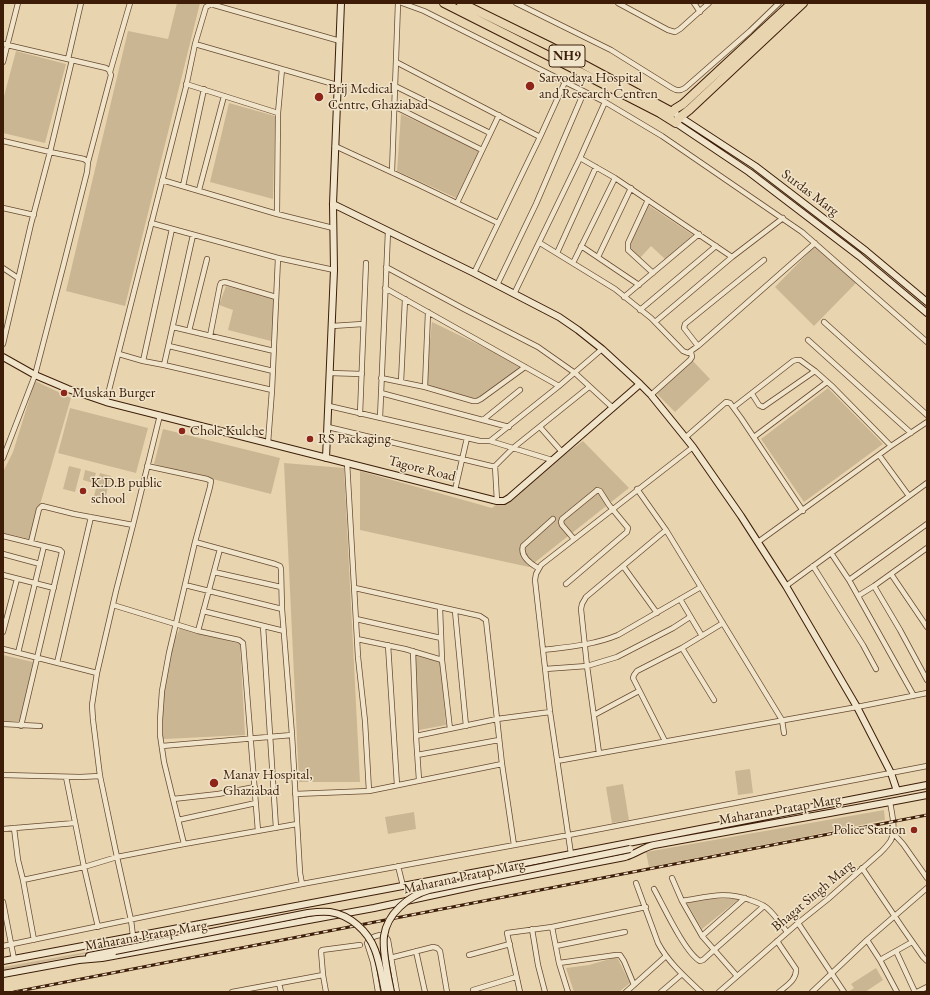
<!DOCTYPE html>
<style>
body{margin:0}
#map{position:relative;width:930px;height:995px;overflow:hidden;background:#e8d5af;font-family:"EB Garamond",serif}
canvas{display:block}
.frame{position:absolute;inset:0;border:4px solid #3d1d08;pointer-events:none}
</style>
<div id="map">
<canvas width="930" height="995"></canvas>
<div class="frame"></div>
</div>
<script>
const ctx = document.querySelector('canvas').getContext('2d');
ctx.lineJoin = 'round';
function paint(path, color) {
  ctx.fillStyle = color;
  ctx.fill(path, 'evenodd');
}
function stroke(path, color, width, dash) {
  ctx.strokeStyle = color;
  ctx.lineWidth = width;
  ctx.lineCap = dash ? 'butt' : 'round';
  ctx.setLineDash(dash || []);
  ctx.stroke(path);
}
function drawText(font, color, halo, rows, align = 'center') {
  ctx.font = font + ' "EB Garamond",serif';
  ctx.lineWidth = 3;
  ctx.setLineDash([]);
  ctx.textBaseline = 'middle';
  ctx.strokeStyle = halo;
  ctx.fillStyle = color;
  for (const [text, x, y, turn = 0] of rows) {
    ctx.save();
    ctx.translate(x, y);
    ctx.rotate((+turn || 0) * Math.PI / 180);
    ctx.textAlign = isNaN(turn) ? turn : align;
    if (halo) ctx.strokeText(text, 0, 0);
    ctx.fillText(text, 0, 0);
    ctx.restore();
  }
}
const green = new Path2D(`
 M177,3H200L125,306L66,291L128,31L168,39Z
 M16,51L66,64L45,143L3,133V100Z
 M229,103L275,116L273,199L210,182Z
 M401,114L479,150L456,198L397,171Z
 M648,205L693,235L665,259L651,246L640,258L630,250L629,243Z
 M816,245L856,283L814,326L775,287Z
 M226,286L275,298L271,341L228,330L233,310L219,305Z
 M432,322L525,367L472,402L425,387Z
 M692,360L710,379L675,412L656,393Z
 M35,381L71,398L30,539L3,533V472L13,452Z
 M828,388L883,444L804,502L761,439Z
 M70,408L148,428L136,473L58,453Z
 M163,429L280,458L271,494L154,464Z
 M583,441L629,488L529,567L360,530V471L492,508Z
 M284,463L344,468L360,782H299Z
 M69,466L81,469L75,492L63,489Z
 M85,470L96,473L93,483L83,480Z
 M100,473L111,476L105,499L94,496Z
 M180,628L240,644L245,735L165,739L162,738L160,720L162,691L172,645Z
 M415,653L440,661L446,725L419,730Z
 M3,655L33,662L20,721H3Z
 M750,769L753,793L738,795L735,771Z
 M623,784L629,820L612,823L606,787Z
 M884,810L885,820L803,837L649,867L646,852Z
 M414,812L416,829L388,834L385,817Z
 M712,899H739L702,929L687,903Z
 M120,946L90,953L3,970V967Z
 M617,957L630,983L619,992H574L566,968L589,965Z
 M876,968L883,980L865,992H848L854,988L851,984Z`);
const street = new Path2D(`
 M402,3L424,11L605,102L662,136L802,232L927,342
 M516,3L611,50L672,88C677,91 680,91 685,88L750,31L779,3
 M618,3L668,30L675,32L680,29L709,3
 M694,3L700,12
 M3,44L106,68L109,70L111,75L88,162
 M195,44L337,85
 M68,59L81,3
 M3,62L18,3
 M396,62L540,137
 M110,72L130,3
 M186,84L278,113
 M395,86L490,133
 M394,106L482,150
 M3,141L50,152L84,159L88,162L87,172L63,267L35,375L3,458
 M335,146L417,184L498,223
 M580,158L615,178L732,257
 M392,172L398,3
 M162,180L277,214L333,228
 M183,186L204,89
 M199,190L224,96
 M648,200L628,243V250L653,273
 M457,203L499,115
 M3,208L34,215
 M277,214L278,113L282,69
 M151,223L278,258L334,270
 M540,243L615,289L651,318L683,351L688,353L698,346L815,243
 M581,246L639,285
 M557,253L596,167
 M598,257L631,188
 M573,263L615,178
 M386,267L464,309L538,347L575,373L613,408
 M3,268L18,278
 M474,273L540,137L565,82
 M497,285L536,204L584,92
 M385,288L559,386
 M514,294L580,158L605,102
 M624,297L699,234
 M640,310L716,246
 M655,322L732,257L783,218
 M824,322L927,415
 M332,326L363,324
 M173,327L274,351
 M189,331L207,259
 M210,336L220,285L221,283L225,282L276,297
 M808,340L911,433
 M3,344L31,224L50,152L72,60
 M169,346L273,371
 M698,346L684,328L685,324L764,260
 M119,354L143,361L164,365L272,390
 M143,361L172,229
 M164,365L193,235
 M330,373L362,374
 M381,378L425,387L473,401H477L481,399L525,367
 M401,382L405,299
 M425,387L428,312
 M381,393L509,427
 M752,394L759,405L763,407L815,371
 M651,395L690,360L692,357L691,352
 M106,402L186,87L195,44L206,7L211,4L214,5L340,41
 M329,406L480,441H490L559,386L602,349
 M734,407L793,361L796,360H800L815,371L833,387L891,446
 M360,414L366,263
 M380,418L388,231
 M483,420L520,390
 M328,427L491,466H495L513,448L589,387
 M540,427L562,452
 M686,437L726,402L730,403L741,418L803,511
 M754,437L827,382
 M490,441L552,460
 M268,443L272,390L278,258
 M879,455L909,496
 M347,462L358,657L365,721L369,791
 M147,466L207,479L211,481L210,487L195,542
 M495,466L497,501
 M637,489L666,530L782,720L784,733
 M455,490L467,438
 M3,536L60,550L62,552L21,726
 M31,542L39,509L42,506L74,514L133,525
 M758,542L891,446L927,422
 M831,553L849,580L914,696
 M3,554L40,564
 M623,566L657,613
 M813,566L863,645L876,669
 M538,568C531,564 520,556 523,546L553,519
 M214,572L281,587
 M891,574L927,627
 M3,575L54,588
 M849,580L927,524
 M566,584L627,532L628,528L609,505L600,491L597,490L595,492L562,519L561,522L562,525L574,539
 M185,585L282,609
 M786,586L927,483
 M874,586L900,630L927,680
 M355,588L480,616L486,620L502,764L514,845
 M858,596L874,586L927,548
 M680,599L702,636
 M113,605L198,631L239,640L243,643L258,831
 M440,608L442,660
 M203,611L284,631
 M455,611L466,726
 M356,619L441,638
 M263,626L276,828
 M198,631L220,549
 M3,632L17,579
 M357,639L405,649L442,660L450,729
 M388,645L397,785
 M682,648L714,700
 M3,649L97,673
 M543,650C568,647 594,645 618,635L701,587
 M413,651L416,736L419,780
 M18,653L44,546
 M57,663L91,517
 M545,669L587,666L617,657L673,628L690,617
 M594,715L639,691
 M3,724L40,726
 M416,736L497,719L550,712
 M665,741L633,678L634,675L637,671L682,648L723,623
 M162,746L292,735
 M599,753L587,666L581,609L582,604L586,597L666,530
 M417,755L499,740
 M557,761L857,707L927,693
 M3,775L80,777L100,776
 M66,777L84,867L98,927
 M295,794L369,791L502,764
 M173,799L218,794L255,787
 M178,820L256,803
 M14,828L18,860L23,880
 M3,829L75,823
 M893,833L903,844L927,878
 M184,844L164,762L160,735V720L162,691L169,653L195,542L275,564L280,566L281,569L282,609L292,735L300,873L302,884
 M571,854L550,712L535,580L536,574L541,565L693,447
 M398,866L403,886
 M862,868L904,930L923,957L927,961
 M672,878L682,901L702,936L737,976
 M636,883L658,943C668,962 685,977 701,992
 M654,889C663,905 685,953 700,961L703,960L714,950L764,906
 M682,901C708,897 725,891 750,900C756,902 762,904 767,908C775,915 781,924 787,932
 M3,902L14,959
 M798,923L844,992
 M552,927L559,963L568,992
 M532,929L538,965L545,992
 M133,936L131,920L117,857L100,776L93,720L92,705L97,673L116,591L133,525L160,415
 M702,936L745,898
 M34,940L23,880L84,867L117,857L184,844L297,824
 M867,940L880,960L897,992
 M777,941L796,969C797,980 786,986 779,992
 M3,946L302,884L569,835L927,766
 M556,946L625,932
 M416,951L425,992
 M896,951L915,992
 M469,955L510,944
 M390,958L433,947L437,948L440,951L447,992
 M880,960L912,942
 M559,963L616,955H620L624,961L634,985
 M279,983L281,992
 M473,990L516,977
 M232,992L323,975
 M326,992L323,975L321,951L322,950L360,945
 M378,992L373,962L367,943C369,938 375,936 380,935L386,937L388,940L397,992
 M520,992L507,933L552,927L646,907
 M626,992L666,956
 M661,992L682,974
 M719,992L798,923L828,899L881,852C884,849 888,845 891,840C896,829 892,814 890,802
 M812,992L867,940L927,888
 M917,992L927,987`);
const secondary = new Path2D(`
 M677,115L755,166L866,251L927,302
 M676,123L749,172L859,256L927,313
 M333,204L474,273L559,317L578,330L602,349L640,384L651,395L693,447L741,516L786,586L857,707L891,773L897,791
 M3,357L35,375L68,389L106,402L497,501H504L509,498L640,384
 M326,458L334,270L333,204L341,3
 M89,956L115,951
 M3,961L525,863L927,785
 M3,974L79,960L102,958L374,908L480,885L625,857C636,854 644,847 654,845L890,802L927,795`);
const highway = new Path2D(`
 M444,3L545,54L660,113L676,123L680,117L689,110L803,3
 M461,3L549,46L672,112
 M669,116L675,109L683,104L792,3`);
const rail = new Path2D(`
 M14,992L927,815`);
const secondaryBridge = new Path2D(`
 M115,951L308,913C315,912 322,911 330,912C350,915 368,931 375,950C380,963 382,978 385,992
 M391,992C388,977 382,951 384,936C387,914 408,896 429,890L630,849`);
const markers = [
 [530,86,5,"#8f2418"],
 [319,97,5,"#8f2418"],
 [64,393,4,"#8f2418"],
 [182,431,4,"#8f2418"],
 [310,439,4,"#8f2418"],
 [83,491,4,"#8f2418"],
 [214,783,5,"#8f2418"],
 [914,830,4,"#8f2418"]
];
const shields = [
 [567,56,36]
];
const shieldNames = [
 ["NH9",567,56]
];
const poiNames = [
 ["Sarvodaya Hospital",539,78],
 ["and Research Centren",539,94],
 ["Brij Medical",328,89],
 ["Centre, Ghaziabad",328,105],
 ["Muskan Burger",72,393],
 ["Chole Kulche",190,431],
 ["RS Packaging",318,439],
 ["K.D.B public",91,483],
 ["school",91,499],
 ["Manav Hospital,",223,775],
 ["Ghaziabad",223,791],
 ["Police Station",906,830,"right"]
];
const streetNames = [
 ["Surdas Marg",810,193,37],
 ["Tagore Road",422,469,14],
 ["Maharana Pratap Marg",780,810,-10],
 ["Maharana Pratap Marg",464,877,-12],
 ["Bhagat Singh Marg",813,896,-40],
 ["Maharana Pratap Marg",146,936,-10]
];
paint(green, '#cbb693');
stroke(street, '#684b32', 6);
stroke(secondary, '#3d1d08', 8);
stroke(highway, '#3d1d08', 10);
stroke(street, '#f0e4cb', 4.5);
stroke(secondary, '#f0e4cb', 6);
stroke(highway, '#e8d5af', 8);
stroke(rail, '#3d1d08', 3);
stroke(rail, '#f0e4cb', 1.5, [4.5]);
stroke(secondaryBridge, '#3d1d08', 8, []);
stroke(secondaryBridge, '#f0e4cb', 6);
for (const [x, y, r, color] of markers) {
  const dot = new Path2D();
  dot.arc(x, y, r, 0, 2 * Math.PI);
  ctx.fillStyle = color;
  ctx.fill(dot);
  stroke(dot, '#f0e4cb', 1.5);
}
for (const [x, y, w] of shields) {
  const box = new Path2D();
  box.roundRect(x - w / 2, y - 11, w, 22, 3);
  ctx.fillStyle = '#f0e4cb';
  ctx.fill(box);
  stroke(box, '#3d1d08', 1);
}
drawText('bold 13px', '#3d1d08', null, shieldNames);
drawText('14px', '#3d1d08', '#f0e4cb', poiNames, 'left');
drawText('14px', '#3d1d08', '#f0e4cb', streetNames);
</script>
